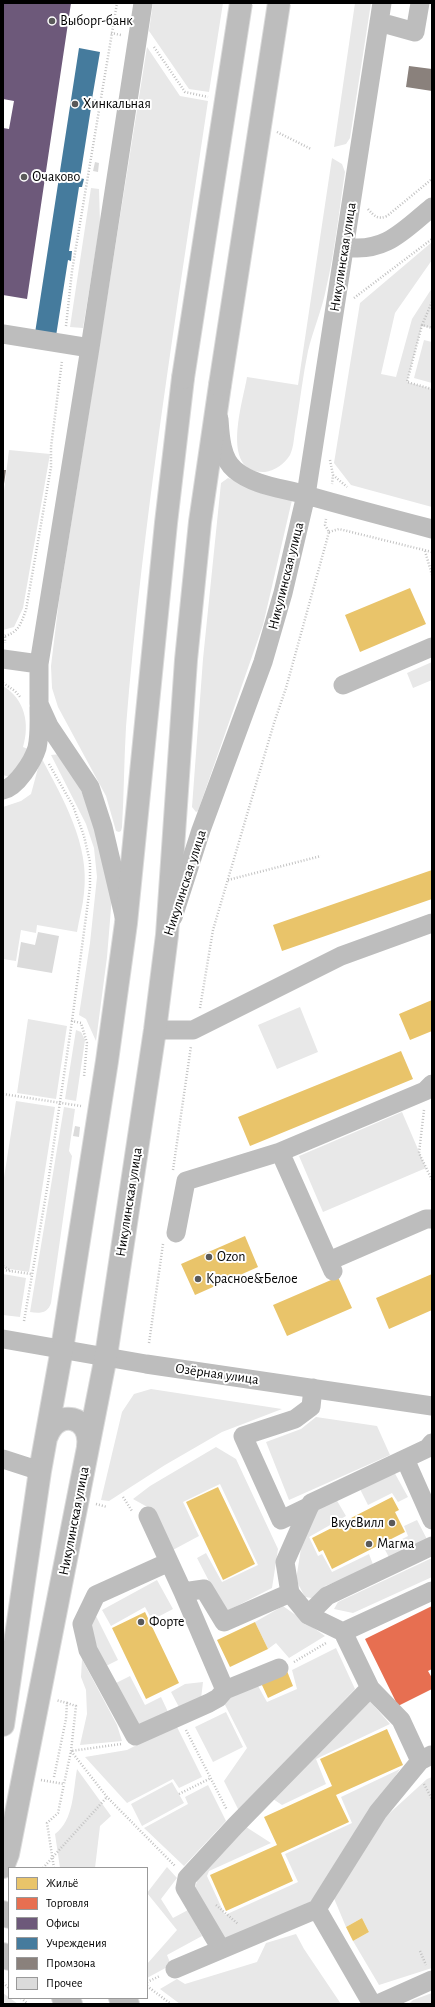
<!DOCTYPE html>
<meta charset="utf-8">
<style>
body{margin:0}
#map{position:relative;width:435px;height:2007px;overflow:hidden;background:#fff;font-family:"Alegreya Sans",sans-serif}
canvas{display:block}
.frame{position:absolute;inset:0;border:4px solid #000;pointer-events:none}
.legend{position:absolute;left:8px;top:1867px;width:140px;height:132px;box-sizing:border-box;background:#fff;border:1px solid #999;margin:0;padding:5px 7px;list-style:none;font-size:12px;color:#000}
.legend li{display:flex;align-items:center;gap:8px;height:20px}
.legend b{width:20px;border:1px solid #999}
</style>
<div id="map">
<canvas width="435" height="2007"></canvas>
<div class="frame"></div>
<ul class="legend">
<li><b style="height:11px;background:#e9c46a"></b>Жильё</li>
<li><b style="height:11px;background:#e76f51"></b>Торговля</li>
<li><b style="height:11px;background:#6d597a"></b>Офисы</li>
<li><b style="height:11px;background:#457b9d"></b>Учреждения</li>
<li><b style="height:11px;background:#8a817c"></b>Промзона</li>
<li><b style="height:11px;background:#dbdbdb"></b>Прочее</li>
</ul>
</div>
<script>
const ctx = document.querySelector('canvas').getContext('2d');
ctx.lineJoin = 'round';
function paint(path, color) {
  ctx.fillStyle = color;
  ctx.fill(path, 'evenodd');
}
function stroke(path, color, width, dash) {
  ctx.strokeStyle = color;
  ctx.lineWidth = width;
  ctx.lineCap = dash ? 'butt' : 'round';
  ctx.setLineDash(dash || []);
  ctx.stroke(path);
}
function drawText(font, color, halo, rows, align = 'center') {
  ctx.font = font + ' "Alegreya Sans",sans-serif';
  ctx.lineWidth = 4;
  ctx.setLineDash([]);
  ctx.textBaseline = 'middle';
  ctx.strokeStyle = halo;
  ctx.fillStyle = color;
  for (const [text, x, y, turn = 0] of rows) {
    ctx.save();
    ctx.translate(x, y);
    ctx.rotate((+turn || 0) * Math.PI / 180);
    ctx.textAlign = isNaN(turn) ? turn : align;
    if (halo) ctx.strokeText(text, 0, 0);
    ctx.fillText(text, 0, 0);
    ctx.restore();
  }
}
const green = new Path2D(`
 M153,3H223L209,92L189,89L149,31Z
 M355,3H371L350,138L346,144L334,147Z
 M147,47L180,96L208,101C177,309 143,517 126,727C124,760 124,794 122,827L121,831L119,832L116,831L106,796L58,707L52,688L51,666L59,600Z
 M332,158L342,164L345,172C339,211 335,251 326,289C322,310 313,330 308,351C303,375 300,401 296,425C294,435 294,447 290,455C285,463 275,471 265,472C219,474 243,402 247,377L298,385Z
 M91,188L99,189L100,224L83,328L70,327Z
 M432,242V260L395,313L381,374L396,377L412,319L432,288V328L422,326L407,382L432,389V507L351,485L334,463L360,303Z
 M424,340L432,342V383L414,378Z
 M9,450L50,454L23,608L14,627L3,630V499Z
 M228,478L292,500L263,625L198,811L196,812L192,807L203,659L221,483Z
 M432,662V680L413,688L407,673Z
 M3,686C25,699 30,724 23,747L30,750L10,777L3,775Z
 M61,754L67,756L114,872L107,957L96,1041L86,1019L79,1015L90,943L97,877L94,848L86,824L51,755Z
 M41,757C63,799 90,844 84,893C83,906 79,919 77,932L37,925L36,933L21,930L16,961L3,959V807L21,801L31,794Z
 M300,1007L318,1052L277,1069L258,1025Z
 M28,1019L67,1026L56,1099L17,1093Z
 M76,1030L81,1032L85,1040L76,1101L65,1099Z
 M16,1101L55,1107L29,1272L3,1268V1184Z
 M64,1107L75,1109L69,1151L72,1156L51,1303C48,1313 40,1314 30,1312Z
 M402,1112L426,1168L323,1212L299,1156Z
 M3,1274L26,1278L20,1317L3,1315Z
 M151,1389L282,1409L222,1432L165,1465L109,1501L101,1500L122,1412L134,1394Z
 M316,1417L377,1426L390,1455L289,1500L266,1442L301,1429Z
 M216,1447L236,1459L278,1549L272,1588L225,1612L197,1558L206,1553L222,1582L258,1565L220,1484L183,1502L199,1536L171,1551L151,1509L133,1499L150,1486Z
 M393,1470L408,1497L398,1502L392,1493L368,1505L358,1485Z
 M336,1499L346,1516L309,1537L318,1556L322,1554L332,1572L369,1554L374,1567L325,1586L318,1599L305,1597L296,1580L302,1542L316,1509Z
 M417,1520L429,1543L391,1561L384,1548L408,1536L404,1526Z
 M432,1558V1577L353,1613L334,1609L338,1602Z
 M157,1580L173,1609L152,1620L145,1607L111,1626L102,1610Z
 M283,1606L325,1636L289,1658L276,1643L268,1649L255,1622Z
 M95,1614L118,1660L104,1667L89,1624Z
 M336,1648L355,1689L239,1811L224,1781L247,1748L223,1701L257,1684L267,1702L297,1689L292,1670Z
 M82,1659L117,1725L122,1741L80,1745L87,1714L86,1690L81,1677Z
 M130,1676L145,1705L161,1697L169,1714L139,1729L116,1683Z
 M203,1682L201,1699L180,1709L171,1692L185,1684Z
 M368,1699L390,1724L316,1759L326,1784L282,1805L270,1797Z
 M226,1712L243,1747L213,1762L195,1727Z
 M176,1725L202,1777L179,1788L173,1779L127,1803L85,1757L127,1750Z
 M77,1769L111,1816L100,1826L95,1868H60L55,1834C74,1820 73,1791 77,1769Z
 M400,1769L312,1901L226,1942L194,1890L200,1873L243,1825L271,1843L209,1871L207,1876L225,1915L298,1882L285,1854L352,1823L341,1797Z
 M432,1777V1968L379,1985L353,1941L369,1932L362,1918L346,1927L333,1896L381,1821L427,1779Z
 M172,1782L184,1803L142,1826L131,1804Z
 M208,1785L226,1821L184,1866L144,1828L188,1804L185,1797Z
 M167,1867L177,1878L161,1899L173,1918L188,1910L202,1936L167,1955L171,1965L147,1978V1964L177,1930L147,1893Z
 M296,1934L304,1949L341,2004H180L160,1989L177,1979L185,1984L257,1962L266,1943Z
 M3,1993L18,2004H3Z
 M432,1993V2004H409L413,2000Z`);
const homes = new Path2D(`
 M410,588L426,624L360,652L345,615Z
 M432,870V899L282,951L273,925Z
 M432,1000V1031L410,1040L399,1014Z
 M401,1051L413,1079L250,1146L238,1117Z
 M245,1236L258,1267L195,1295L181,1264Z
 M432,1274V1310L389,1329L376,1298Z
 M338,1277L352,1308L287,1336L273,1305Z
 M218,1487L255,1564L223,1580L186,1502Z
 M392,1497L399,1510L395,1512L405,1532L332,1569L323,1550L319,1552L312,1538Z
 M145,1612L179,1683L146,1699L112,1628Z
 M255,1622L268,1649L230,1667L217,1640Z
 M287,1671L293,1686L268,1698L261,1683Z
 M387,1729L403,1765L336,1795L349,1822L281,1853L293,1881L226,1911L210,1875L277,1845L264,1817L332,1786L320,1759Z
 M362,1918L369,1932L353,1941L346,1927Z`);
const shops = new Path2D(`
 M432,1606V1669L428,1671L432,1678V1689L398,1706L365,1639Z`);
const offices = new Path2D(`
 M3,3H71L27,299L3,295V128L9,129L14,101L3,99Z`);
const public = new Path2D(`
 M79,48L100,52L92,99H96L94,109L91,108L80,178L84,179L82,187H79L69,251H72L71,261L68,260L56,336L35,333Z`);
const industry = new Path2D(`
 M409,66L432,69V91L406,87Z
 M3,470H6L4,484H3Z`);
const building = new Path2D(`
 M95,162L99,163L98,172L93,171Z
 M38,932L59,936L52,973L17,967L21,942L35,945Z
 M75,1126L80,1127L79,1137L73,1136Z`);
const path = new Path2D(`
 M111,33L121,35
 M154,47L185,92L208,97
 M277,132L311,149
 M368,209C374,216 378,220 387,216L432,179
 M354,298L432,239
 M432,302L422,325L432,328
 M422,325L407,382L432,389
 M66,326L72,271L117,3
 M330,460L333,475L332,484
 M333,475L347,487
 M329,532L339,529L432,552
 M425,551L432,575
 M3,635L5,636V643
 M5,636C19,632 21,623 26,610L51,467V447L62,361
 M3,683L15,691L21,698
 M49,764L73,806L84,836L90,862V887L72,1021
 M228,880L321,856
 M200,1008L213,930L274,723L286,688L329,532L325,525L326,519
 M3,1094L81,1106
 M424,1110L419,1153L432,1180
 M173,1170L191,1046
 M3,1266L11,1271
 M3,1270L31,1274
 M24,1321L48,1183L72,1021L81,1023L87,1043L84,1077
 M149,1343L163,1244
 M123,1497L132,1511
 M96,1504L107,1507
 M294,1662L326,1643
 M186,1730L227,1810
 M121,1744L71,1751L107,1797L175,1866
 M54,1777L66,1719L67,1703L56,1700
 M41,1780L64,1784L71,1751L76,1706L67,1703
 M424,1784L432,1799
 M179,1794L211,1778
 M43,1868L107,1797
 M54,1868L47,1823L58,1813L64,1784
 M216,1905L238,1924
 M420,1951L426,1965
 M147,1982L160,1976
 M3,1983L9,1988
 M147,1986L171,2004
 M21,1998L28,2004`);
const minor = new Path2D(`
 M379,22L415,32L420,3
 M345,247C385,253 403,231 432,207
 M3,334L90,348
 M219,419C220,435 221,459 235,470C254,486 283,488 306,495C348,507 390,518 432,529
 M3,659L39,664
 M343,685L432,647
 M3,790C17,787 33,761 37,748C40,735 39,721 39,707
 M124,916L103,827L90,787L49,726L39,704V664L90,348L143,3
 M173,917L201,830L263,662L283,593L306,495L382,3
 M155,1030H193L341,956L432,923
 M280,1152L425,1091L432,1084
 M176,1233L186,1181L280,1152L333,1271
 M329,1261L426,1219H432
 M3,1339L146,1364L432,1406
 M3,1459L40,1471
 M405,1459L432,1520
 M310,1506L281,1520L243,1436L295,1419L311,1407L313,1388
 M148,1516L183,1592L204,1589L224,1622L290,1593L308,1615L343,1632L370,1688L235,1826L187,1878L185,1888L221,1949
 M169,1562L96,1595L82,1624L88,1650L135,1736L209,1703L218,1698L225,1690L183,1592
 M290,1593L285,1562L311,1503L428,1448L432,1443
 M308,1615L327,1596L432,1546
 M343,1632L432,1591
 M370,1688L401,1720L420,1761L431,1755
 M225,1690L279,1668
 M317,1909L378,1812L420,1761
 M175,1969L317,1909L372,2004
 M378,2004L432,1980`);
const major = new Path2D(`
 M47,1436C57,1408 92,1416 88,1446
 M3,1725L40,1471L62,1349L107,1061L126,923L166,523L183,378
 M3,1867L8,1854L106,1356L155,1030L167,935L186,660L200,522L220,385
 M3,1912L9,1917
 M3,1954L9,1959
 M63,1998L71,2004
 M120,1998L128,2004`);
const majorBridge = new Path2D(`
 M183,378L241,3
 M220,385L279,3`);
const markers = [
 [52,21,4,"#595959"],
 [75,104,4,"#595959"],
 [24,177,4,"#595959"],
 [209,1257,4,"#595959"],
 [198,1279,4,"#595959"],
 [392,1523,4,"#595959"],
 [369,1544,4,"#595959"],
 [141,1622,4,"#595959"]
];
const poiNames = [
 ["Выборг-банк",60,21],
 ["Хинкальная",83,104],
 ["Очаково",32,177],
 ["Ozon",217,1257],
 ["Красное&Белое",206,1279],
 ["ВкусВилл",384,1523,"right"],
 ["Магма",377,1544],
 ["Форте",149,1622]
];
const streetNames = [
 ["Никулинская улица",343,257,-81],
 ["Никулинская улица",286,576,-76],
 ["Никулинская улица",185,883,-72],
 ["Никулинская улица",129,1202,-81],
 ["Озёрная улица",217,1374,8],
 ["Никулинская улица",74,1521,-79]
];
paint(green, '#e8e8e8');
paint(homes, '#e9c46a');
paint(shops, '#e76f51');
paint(offices, '#6d597a');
paint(public, '#457b9d');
paint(industry, '#8a817c');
paint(building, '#dbdbdb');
stroke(major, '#dbdbdb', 24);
stroke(path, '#c2c2c2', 2.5, [1, 2]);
stroke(minor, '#bdbdbd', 19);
stroke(major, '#bdbdbd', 22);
stroke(majorBridge, '#dbdbdb', 24, []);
stroke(majorBridge, '#bdbdbd', 22);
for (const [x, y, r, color] of markers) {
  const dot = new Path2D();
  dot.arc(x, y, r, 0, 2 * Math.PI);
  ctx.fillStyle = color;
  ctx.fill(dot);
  stroke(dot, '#fff', 1.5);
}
drawText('14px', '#000', '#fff', poiNames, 'left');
drawText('14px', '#000', '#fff', streetNames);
</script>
